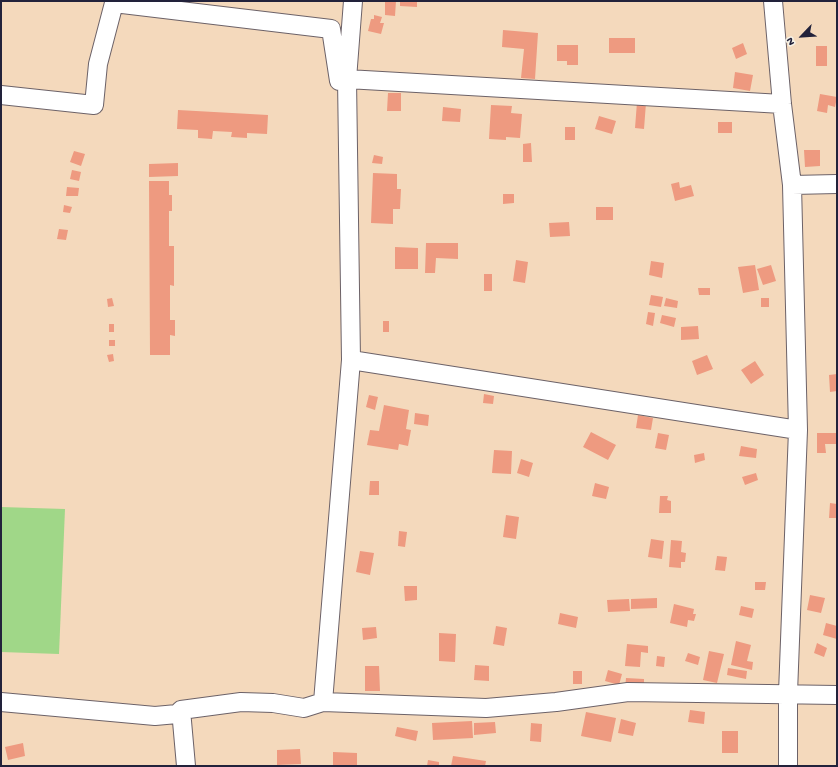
<!DOCTYPE html>
<style>
body{margin:0}
#map{position:relative;width:838px;height:767px;overflow:hidden;background:#f4d9bc;font-family:"Gochi Hand",sans-serif}
canvas{display:block}
.frame{position:absolute;inset:0;border:2px solid #22223b;pointer-events:none}
.north{position:absolute;left:782px;top:16px;width:40px;height:40px;-webkit-text-stroke:3px #f7f3e8;paint-order:stroke;rotate:245deg;font-size:11px;font-weight:700;line-height:16px;text-align:center;color:#22223b}
.north::after{content:'';display:block;margin:auto;width:14px;height:18px;background:#22223b;clip-path:polygon(50% 0,100% 100%,50% 72%,0 100%)}
</style>
<div id="map">
<canvas width="838" height="767"></canvas>
<div class="frame"></div>
<div class="north">N</div>
</div>
<script>
const ctx = document.querySelector('canvas').getContext('2d');
ctx.lineJoin = 'round';
function paint(path, color) {
  ctx.fillStyle = color;
  ctx.fill(path, 'evenodd');
}
function stroke(path, color, width, dash) {
  ctx.strokeStyle = color;
  ctx.lineWidth = width;
  ctx.lineCap = dash ? 'butt' : 'round';
  ctx.setLineDash(dash || []);
  ctx.stroke(path);
}
const green = new Path2D(`
 M1,507L65,509L59,654L1,652Z`);
const building = new Path2D(`
 M385,1H396L395,16L385,15Z
 M400,1H417V7L400,6Z
 M374,15L382,17L380,23H384L381,34L368,31L371,19H374Z
 M503,30L538,33L535,79L521,78L524,49L502,47Z
 M609,38H635V53H609Z
 M743,43L747,54L736,59L732,48Z
 M557,45H578V65H567V61H557Z
 M816,46H827V66H816Z
 M735,72L753,75L750,91L733,88Z
 M388,93H401V111H387Z
 M820,94L837,97L835,107L828,105L827,113L817,111Z
 M637,102L646,103L644,129L635,128Z
 M491,105L512,106L511,113L522,114L520,138L506,137V140L489,139Z
 M443,107L461,109L460,122L442,121Z
 M178,110L268,115L267,134L247,133V138L231,137L232,132L213,131L212,139L198,138V130L177,129Z
 M599,116L616,121L612,134L595,129Z
 M718,122H732V133H718Z
 M565,127H575V140H565Z
 M531,143L532,162H523V144Z
 M804,150H820V166L805,167Z
 M74,151L85,154L81,166L70,162Z
 M374,155L383,157L382,164L372,163Z
 M178,163V176L149,177V164Z
 M72,170L81,172L79,181L70,179Z
 M373,173L397,174V189H401L400,209H393V224L371,223Z
 M149,181H169V195H172V211H169V246H174V286L170,285V320H175V336L170,335V355H150Z
 M679,182L680,188L691,185L694,196L675,201L671,184Z
 M67,187L79,188L78,196H66Z
 M503,194H514V203L503,204Z
 M64,205L72,207L70,213L63,212Z
 M596,207H613V220H596Z
 M569,222L570,236L550,237L549,223Z
 M59,229L68,230L66,240L57,239Z
 M426,243H458V259L436,258L435,273H425Z
 M395,247L418,248V269H395Z
 M516,260L528,262L525,283L513,281Z
 M651,261L664,263L662,278L649,275Z
 M755,265L759,290L743,293L738,267Z
 M771,265L776,281L763,285L757,269Z
 M484,274H492V291H484Z
 M698,288H710V295H699Z
 M651,295L663,297L661,307L649,305Z
 M112,298L114,306L108,307L107,299Z
 M666,298L678,301L677,308L664,306Z
 M761,298H769V307H761Z
 M648,312L655,313L653,326L646,324Z
 M662,315L676,318L674,327L660,323Z
 M383,321H389V332H383Z
 M109,324H114V332H109Z
 M698,326L699,339L681,340V327Z
 M109,340H115V346H109Z
 M113,354L114,361L109,362L107,355Z
 M707,355L713,369L697,375L692,361Z
 M755,361L764,375L751,384L741,370Z
 M837,374V391L830,392L829,375Z
 M484,394L494,396L493,404L483,403Z
 M369,395L378,397L375,410L366,407Z
 M384,405L409,410L406,429L411,430L408,446L399,444L398,450L367,445L370,430L379,431Z
 M415,413L429,415L428,426L414,424Z
 M638,415L653,418L651,430L636,428Z
 M591,432L616,445L608,460L583,447Z
 M658,433L669,435L666,450L655,448Z
 M817,433H836V444H825L826,453H817Z
 M741,446L757,449L756,458L739,456Z
 M494,450L512,451L511,474L492,473Z
 M704,453L705,460L695,463L694,455Z
 M521,459L533,463L529,477L517,473Z
 M756,473L758,480L745,485L742,477Z
 M370,481H379V495H369Z
 M595,483L609,487L606,499L592,496Z
 M660,496H668L667,500L671,501V513H659Z
 M830,503L837,504V518H829Z
 M506,515L519,517L516,539L503,537Z
 M399,531L407,532L405,547L398,546Z
 M651,539L664,541L662,559L648,557Z
 M671,540L682,541L681,552L686,553L685,562H681V568L669,567Z
 M360,551L374,553L370,575L356,572Z
 M717,556L727,557L725,571L715,570Z
 M755,582H766L765,590H755Z
 M404,586H417V600L405,601Z
 M810,595L825,598L821,613L807,610Z
 M657,598V608L631,609V599Z
 M629,599L630,611L608,612L607,600Z
 M674,604L694,609L693,614H696L694,621L688,620L687,627L670,623Z
 M741,606L754,609L752,618L739,615Z
 M560,613L578,617L576,628L558,624Z
 M826,623L837,626V639L823,635Z
 M496,626L507,628L504,646L493,644Z
 M376,627L377,638L363,640L362,628Z
 M439,633L456,634L455,662L439,661Z
 M736,641L751,645L747,661L753,662L752,670L731,665Z
 M817,643L827,648L824,657L814,653Z
 M627,644L648,646V653L641,652L640,667L625,666Z
 M709,651L724,654L717,683L703,680Z
 M688,653L700,657L698,665L685,661Z
 M657,656L665,657L664,667L656,666Z
 M475,665L489,666V681L474,680Z
 M365,666H379L380,691H365Z
 M728,668L747,671L746,679L727,675Z
 M608,670L622,674L619,685L605,681Z
 M573,671H582V684H573Z
 M626,678L644,679V690L625,689Z
 M690,710L705,712L704,724L688,722Z
 M586,712L616,718L611,742L581,736Z
 M621,719L636,723L633,736L618,733Z
 M472,721L473,738L433,740L432,723Z
 M495,722L496,733L474,735V723Z
 M531,723L542,724L541,742L530,741Z
 M397,727L418,731L416,741L395,736Z
 M722,731H738V753H722Z
 M23,743L25,756L8,760L5,747Z
 M300,749L301,764L277,765V750Z
 M333,752L357,753V766H333Z
 M453,756L486,761L485,766H451Z
 M428,760L439,762V766H427Z`);
const minor = new Path2D(`
 M773,1L782,104L792,185L798,430L788,693V766
 M347,79L782,104
 M1,95L94,105L98,64L114,3L331,29L339,81
 M792,185L837,184
 M351,360L798,430
 M1,702L155,716L177,714L181,710L241,702L273,703L304,708L323,702L486,708L556,702L628,692L837,695
 M323,702L351,360L347,79L353,1
 M181,710L186,766`);
paint(green, '#a0d788');
paint(building, '#ee9a80');
stroke(minor, '#6c6268', 20);
stroke(minor, '#fff', 18);
</script>
